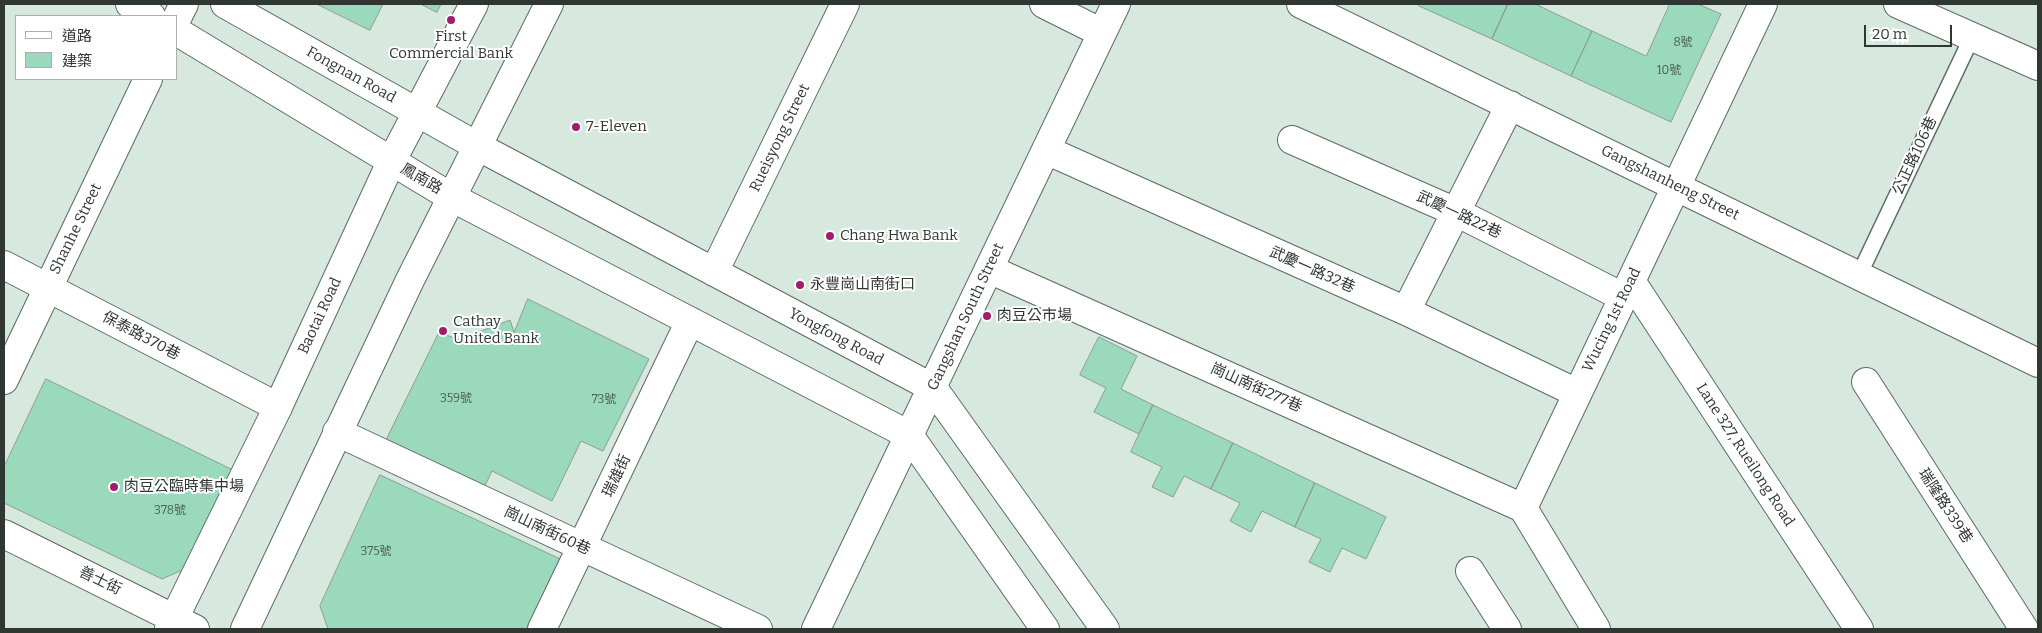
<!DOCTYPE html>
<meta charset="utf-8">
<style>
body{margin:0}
#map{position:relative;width:2042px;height:633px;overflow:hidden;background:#d7e8df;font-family:Bitter,"Noto Sans TC",serif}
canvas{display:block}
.frame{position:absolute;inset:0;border:5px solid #303733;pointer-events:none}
.legend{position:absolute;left:15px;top:15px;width:162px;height:65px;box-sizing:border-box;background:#fff;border:1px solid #acafad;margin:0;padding:6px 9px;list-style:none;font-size:15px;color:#303733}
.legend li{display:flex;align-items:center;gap:10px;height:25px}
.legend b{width:25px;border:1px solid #acafad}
.scale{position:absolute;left:1864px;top:25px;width:88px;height:22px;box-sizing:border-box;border:2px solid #303733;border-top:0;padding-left:6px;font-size:15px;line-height:18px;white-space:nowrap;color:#303733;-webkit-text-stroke:4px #fff;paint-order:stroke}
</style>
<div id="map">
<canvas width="2042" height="633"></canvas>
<div class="frame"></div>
<ul class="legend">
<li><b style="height:6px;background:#fff"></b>道路</li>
<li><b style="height:14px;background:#9bd9bc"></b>建築</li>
</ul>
<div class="scale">20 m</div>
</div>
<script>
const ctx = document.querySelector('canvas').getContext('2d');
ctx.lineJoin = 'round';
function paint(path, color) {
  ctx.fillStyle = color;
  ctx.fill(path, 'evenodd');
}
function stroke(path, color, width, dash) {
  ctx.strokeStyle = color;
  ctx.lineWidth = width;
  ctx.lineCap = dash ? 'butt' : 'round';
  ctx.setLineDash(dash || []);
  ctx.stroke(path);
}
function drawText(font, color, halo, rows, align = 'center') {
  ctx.font = font + ' Bitter,"Noto Sans TC",serif';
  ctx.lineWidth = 4;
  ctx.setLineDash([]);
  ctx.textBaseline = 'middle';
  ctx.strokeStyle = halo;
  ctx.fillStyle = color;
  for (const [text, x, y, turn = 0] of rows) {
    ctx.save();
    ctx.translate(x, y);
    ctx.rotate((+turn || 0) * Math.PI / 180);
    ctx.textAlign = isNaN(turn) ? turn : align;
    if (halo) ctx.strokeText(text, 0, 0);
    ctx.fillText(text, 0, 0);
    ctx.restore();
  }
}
const building = new Path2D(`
 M317,4H383L370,30Z
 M421,4H441L437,12Z
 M1420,4H1508L1492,39L1419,6Z
 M1508,4H1535L1592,31L1571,76L1492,39Z
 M1670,4H1698L1721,14L1671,122L1571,76L1592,31L1646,56Z
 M528,299L649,359L603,451L581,441L552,501L492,471L481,494L382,448L439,332L464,342L480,345L476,333L510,320L514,332Z
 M1099,337L1137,356L1121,389L1153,405L1139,434L1094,412L1106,388L1080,375Z
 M46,379L233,470L187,568L162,579L4,503V467Z
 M1153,405L1233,443L1211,489L1184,476L1173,497L1152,487L1162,467L1131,452Z
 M1233,443L1315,483L1295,527L1262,511L1251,532L1230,521L1240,503L1211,489Z
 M380,475L571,564L538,629H328L320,606Z
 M1315,483L1386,517L1366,559L1342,548L1330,572L1309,562L1321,539L1295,527Z`);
const service = new Path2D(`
 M1859,275L1972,37`);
const minor = new Path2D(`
 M130,4L151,16
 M225,4L477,146L933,388L1105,629
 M1044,4L1102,33
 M1301,4L2038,363
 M1898,4L2038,66
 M176,20L184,4
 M176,31L451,197L909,435L1045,629
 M1292,140L1456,212L1623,297
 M1046,150L1406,311L1577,393
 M4,265L278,407
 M989,269L1523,508
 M714,272L845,4
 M1631,281L1859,629
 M1406,311L1510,105
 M4,380L148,79
 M1866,382L2024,629
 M337,432L758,629
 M4,534L195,629
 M1470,571L1507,629
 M542,629L690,321
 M816,629L1116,4
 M1596,629L1523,508L1763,4`);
const tertiary = new Path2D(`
 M169,629L278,407L391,162L474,4
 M245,629L410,280L549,4`);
const markers = [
 [451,20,5,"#a01d6e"],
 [576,127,5,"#a01d6e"],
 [830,236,5,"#a01d6e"],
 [800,285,5,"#a01d6e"],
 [987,316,5,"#a01d6e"],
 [443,331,5,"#a01d6e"],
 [114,487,5,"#a01d6e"]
];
const numberNames = [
 ["8號",1683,43],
 ["10號",1669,71],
 ["359號",456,399],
 ["73號",604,400],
 ["378號",170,511],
 ["375號",376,552]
];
const poiNames = [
 ["First",451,37,"center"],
 ["Commercial Bank",451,54,"center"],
 ["7-Eleven",586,127],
 ["Chang Hwa Bank",840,236],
 ["永豐崗山南街口",810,285],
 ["肉豆公市場",997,316],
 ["Cathay",453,322],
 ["United Bank",453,339],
 ["肉豆公臨時集中場",124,487]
];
const streetNames = [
 ["Fongnan Road",351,75,29],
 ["Rueisyong Street",780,138,-64],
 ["公正路106巷",1915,156,-65],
 ["鳳南路",421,179,30],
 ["Gangshanheng Street",1670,183,26],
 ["武慶一路22巷",1459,215,25],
 ["Shanhe Street",76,229,-64],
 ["武慶一路32巷",1312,270,24],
 ["Baotai Road",320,316,-65],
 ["Gangshan South Street",966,317,-65],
 ["Wucing 1st Road",1612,320,-64],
 ["保泰路370巷",141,336,28],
 ["Yongfong Road",836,337,28],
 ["崗山南街277巷",1256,388,24],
 ["Lane 327, Rueilong Road",1745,455,57],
 ["瑞雄街",617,476,-65],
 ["瑞隆路339巷",1945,506,57],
 ["崗山南街60巷",547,531,25],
 ["善士街",100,581,26]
];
paint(building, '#9bd9bc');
stroke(building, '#8c9c94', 1);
stroke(service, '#5b6a63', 18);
stroke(minor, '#5b6a63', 30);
stroke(tertiary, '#5b6a63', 30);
stroke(service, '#fff', 15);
stroke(minor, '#fff', 28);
stroke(tertiary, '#fff', 28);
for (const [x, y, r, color] of markers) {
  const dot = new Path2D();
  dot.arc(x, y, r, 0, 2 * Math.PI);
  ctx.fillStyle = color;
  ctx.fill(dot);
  stroke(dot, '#fff', 2);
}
drawText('12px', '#4b6055', null, numberNames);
drawText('15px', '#303733', '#fff', poiNames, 'left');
drawText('15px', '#303733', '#fff', streetNames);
</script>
